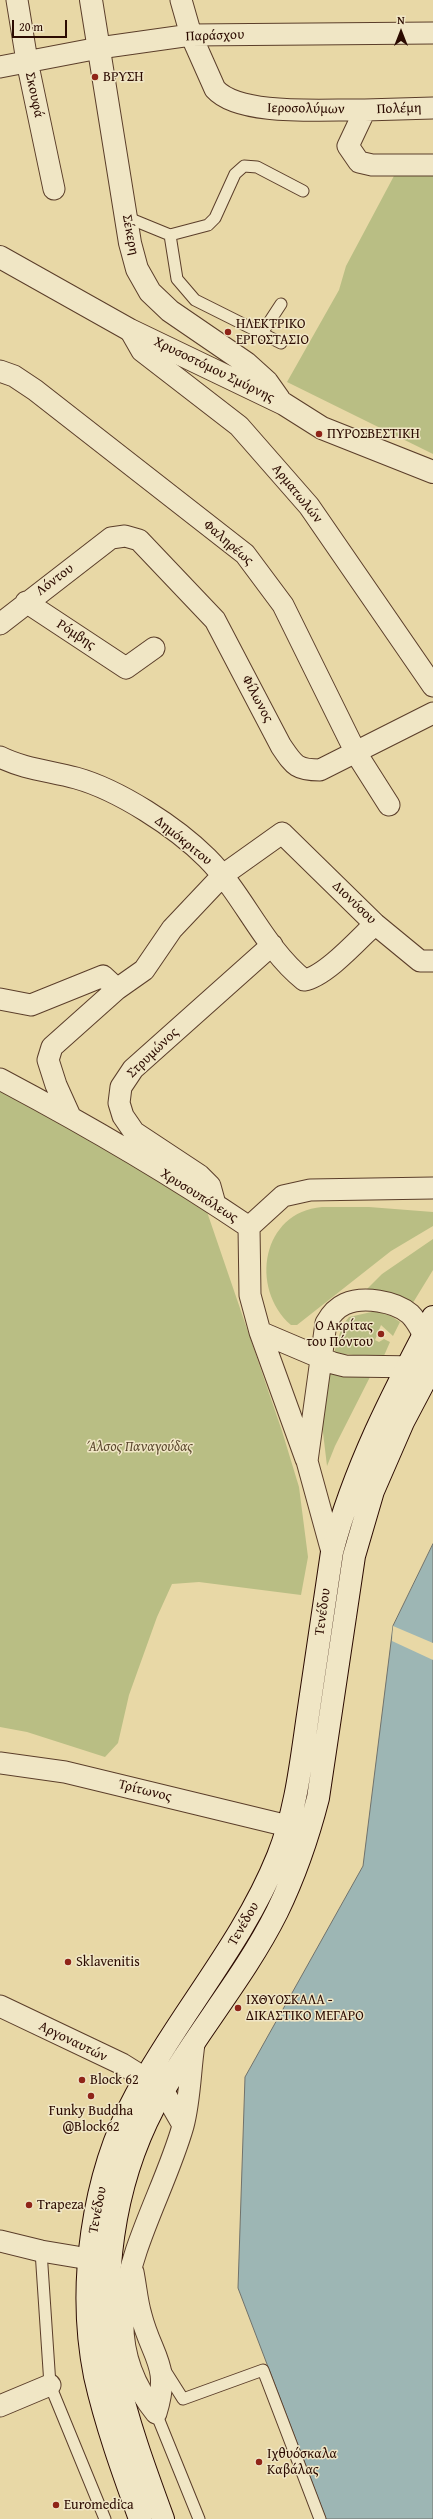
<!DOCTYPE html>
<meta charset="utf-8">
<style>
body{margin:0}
#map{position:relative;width:433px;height:2519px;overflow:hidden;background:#e8d8a6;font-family:"Gentium Book Plus",serif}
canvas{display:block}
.north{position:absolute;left:381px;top:12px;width:40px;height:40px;-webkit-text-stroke:3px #f0e6c5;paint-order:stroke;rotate:0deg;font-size:11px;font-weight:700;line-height:16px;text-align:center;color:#2c0b01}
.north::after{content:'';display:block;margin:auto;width:14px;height:18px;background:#2c0b01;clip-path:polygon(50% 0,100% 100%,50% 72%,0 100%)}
.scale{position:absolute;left:12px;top:20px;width:55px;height:18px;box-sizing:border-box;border:2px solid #2c0b01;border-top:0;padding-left:5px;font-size:12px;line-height:14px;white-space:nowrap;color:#2c0b01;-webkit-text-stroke:3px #f0e6c5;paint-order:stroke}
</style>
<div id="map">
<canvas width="433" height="2519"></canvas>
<div class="north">N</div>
<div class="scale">20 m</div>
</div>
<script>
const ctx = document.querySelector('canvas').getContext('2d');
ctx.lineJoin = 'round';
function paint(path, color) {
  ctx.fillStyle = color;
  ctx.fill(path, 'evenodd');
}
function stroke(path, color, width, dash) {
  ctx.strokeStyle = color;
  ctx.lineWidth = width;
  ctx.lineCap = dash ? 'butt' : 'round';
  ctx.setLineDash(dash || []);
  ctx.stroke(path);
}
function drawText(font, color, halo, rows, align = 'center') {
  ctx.font = font + ' "Gentium Book Plus",serif';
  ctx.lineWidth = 3;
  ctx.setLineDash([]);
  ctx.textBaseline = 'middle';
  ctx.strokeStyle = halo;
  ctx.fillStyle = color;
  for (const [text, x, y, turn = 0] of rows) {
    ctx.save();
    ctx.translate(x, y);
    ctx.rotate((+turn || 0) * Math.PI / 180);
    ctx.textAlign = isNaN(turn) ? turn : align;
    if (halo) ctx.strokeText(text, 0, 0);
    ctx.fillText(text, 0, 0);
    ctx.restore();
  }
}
const green = new Path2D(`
 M395,174H433V454L287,382L339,290L346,266Z
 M0,1087L205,1206L282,1431L299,1487L308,1557L301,1595L199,1582L172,1584L157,1617L129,1695L118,1743L105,1757L27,1732L0,1727Z
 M322,1207H369L433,1212V1226L391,1251L297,1325H291C249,1288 262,1212 322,1207Z
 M433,1239V1270L411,1306C397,1294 385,1292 366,1290L382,1274Z
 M376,1311L391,1316L400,1322L393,1336L381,1325L375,1340L379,1342L384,1339L390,1342L383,1358L334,1353L342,1326L349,1317Z
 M324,1366L371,1375L335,1446L327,1466L322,1424Z`);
const water = new Path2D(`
 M433,1544V2519H326L238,2288L245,2077L363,1866L393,1626Z`);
const pier = new Path2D(`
 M393,1626L433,1643V1660L392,1641Z`);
const service = new Path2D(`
 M126,217L170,235L208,225L215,218L235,174L244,166L257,167L303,191
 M170,235L177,279L195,300L281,343
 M262,333L281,304
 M41,2251L50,2385L105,2519
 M164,2369L183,2399L263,2370L320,2519
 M156,2413L199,2519`);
const minor = new Path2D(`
 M17,0L27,61L54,189
 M181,0L191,35L215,89C240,117 327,109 365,110L348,146L359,162L372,165H433
 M0,67L99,48L191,35L433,33
 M365,110L433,108
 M130,330L142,351L239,426L309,506L433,686
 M0,371L14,376L35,390L245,554L283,605L356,753L389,805
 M26,602L126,668L154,648
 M0,624L111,538L125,536L139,540L215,620L281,746C294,765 296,770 320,770L433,713
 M0,757C24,769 50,771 76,778C119,790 176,827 207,858C244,895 263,947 304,980C325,977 359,939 375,924
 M0,999L31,1005L103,976L117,989
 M0,1079C85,1124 169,1173 249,1227
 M70,1116L56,1085L48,1060L52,1047L117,989L144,970L172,929L223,875L282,833L375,924L420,961H433
 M215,1204L210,1186L199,1175L134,1132L123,1116L119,1103L121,1087L133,1069L272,945
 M249,1227L250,1295L260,1332L306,1459
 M249,1227L283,1196L310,1190L433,1188
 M260,1332L333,1363L345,1366L422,1367
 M332,1552L307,1461L326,1323C331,1314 336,1308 345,1304C363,1296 395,1301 410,1314C419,1323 425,1337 430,1349
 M0,1763L65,1772L288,1826
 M0,2006L122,2064L146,2079L164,2092L183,2125
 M0,2241L41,2251L89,2259
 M133,2272C136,2287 137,2302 141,2315C152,2358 171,2365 156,2413
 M0,2406L50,2385
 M156,2413C79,2319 156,2221 183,2126C190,2100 190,2071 194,2044`);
const tertiary = new Path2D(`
 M91,0L130,243L137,269L150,292L170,311L246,363L267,382L279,399
 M0,257L130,330L284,404L322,428L433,472`);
const secondary = new Path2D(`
 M140,2519C123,2472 106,2425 95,2376C77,2287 92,2176 136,2095C180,2013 243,1943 278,1856C296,1811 301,1763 308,1715C316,1661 324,1606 332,1552C354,1468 393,1393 433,1317
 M163,2519C145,2470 127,2421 116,2370C99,2284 113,2185 154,2107C190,2040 243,1980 277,1912C295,1875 308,1837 318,1798L354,1556L373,1491L403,1422L432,1367L433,1350`);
const markers = [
 [95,77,4,"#8f2418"],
 [228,332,4,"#8f2418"],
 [319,434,4,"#8f2418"],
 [381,1334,4,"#8f2418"],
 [68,1962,4,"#8f2418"],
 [238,2008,4,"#8f2418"],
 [82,2080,4,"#8f2418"],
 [91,2096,4,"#8f2418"],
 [29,2205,4,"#8f2418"],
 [259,2462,4,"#8f2418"],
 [56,2505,4,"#8f2418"]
];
const streetNames = [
 ["Παράσχου",215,36,-2],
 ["Σκουφά",34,95,78],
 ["Ιεροσολύμων",306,109,1],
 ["Πολέμη",399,109,-2],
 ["Σέκερη",130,235,79],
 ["Χρυσοστόμου Σμύρνης",214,370,26],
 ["Αρματωλών",297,494,51],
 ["Φαληρέως",228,543,41],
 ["Λόντου",55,580,-37],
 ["Ρόμβης",76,635,33],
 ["Φίλωνος",257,699,62],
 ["Δημόκριτου",183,841,39],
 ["Διονύσου",354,903,44],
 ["Στρυμώνος",153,1053,-44],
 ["Χρυσουπόλεως",199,1196,32],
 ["Τενέδου",323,1612,-82],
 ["Τρίτωνος",145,1791,14],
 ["Τενέδου",244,1924,-60],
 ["Αργοναυτών",73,2042,26],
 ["Τενέδου",98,2210,-79]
];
const poiNames = [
 ["ΒΡΥΣΗ",103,77],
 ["ΗΛΕΚΤΡΙΚΟ",236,324],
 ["ΕΡΓΟΣΤΑΣΙΟ",236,340],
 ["ΠΥΡΟΣΒΕΣΤΙΚΗ",327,434],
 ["Ο Ακρίτας",373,1326,"right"],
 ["του Πόντου",373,1342,"right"],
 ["Sklavenitis",76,1962],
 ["ΙΧΘΥΟΣΚΑΛΑ -",246,2000],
 ["ΔΙΚΑΣΤΙΚΟ ΜΕΓΑΡΟ",246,2016],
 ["Block 62",90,2080],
 ["Funky Buddha",91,2111,"center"],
 ["@Block62",91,2127,"center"],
 ["Trapeza",37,2205],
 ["Ιχθυόσκαλα",267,2454],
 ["Καβάλας",267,2470],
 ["Euromedica",64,2505]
];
const parkNames = [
 ["Άλσος Παναγούδας",140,1447]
];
paint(green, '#b9be84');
paint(water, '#9db6b4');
stroke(water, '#70726c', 1);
paint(pier, '#e8d8a6');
stroke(service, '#5b3e2a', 13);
stroke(minor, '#5b3e2a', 23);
stroke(tertiary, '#5b3e2a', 24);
stroke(secondary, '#2c0b01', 24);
stroke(service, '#f0e6c5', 11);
stroke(minor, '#f0e6c5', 21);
stroke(tertiary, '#f0e6c5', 22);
stroke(secondary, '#f0e6c5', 22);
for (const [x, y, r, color] of markers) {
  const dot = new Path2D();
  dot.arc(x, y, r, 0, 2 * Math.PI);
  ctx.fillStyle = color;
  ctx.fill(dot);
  stroke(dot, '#f0e6c5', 1.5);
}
drawText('14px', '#2c0b01', '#f0e6c5', streetNames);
drawText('14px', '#2c0b01', '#f0e6c5', poiNames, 'left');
drawText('italic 14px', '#5d4a2f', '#f0e6c5', parkNames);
</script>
